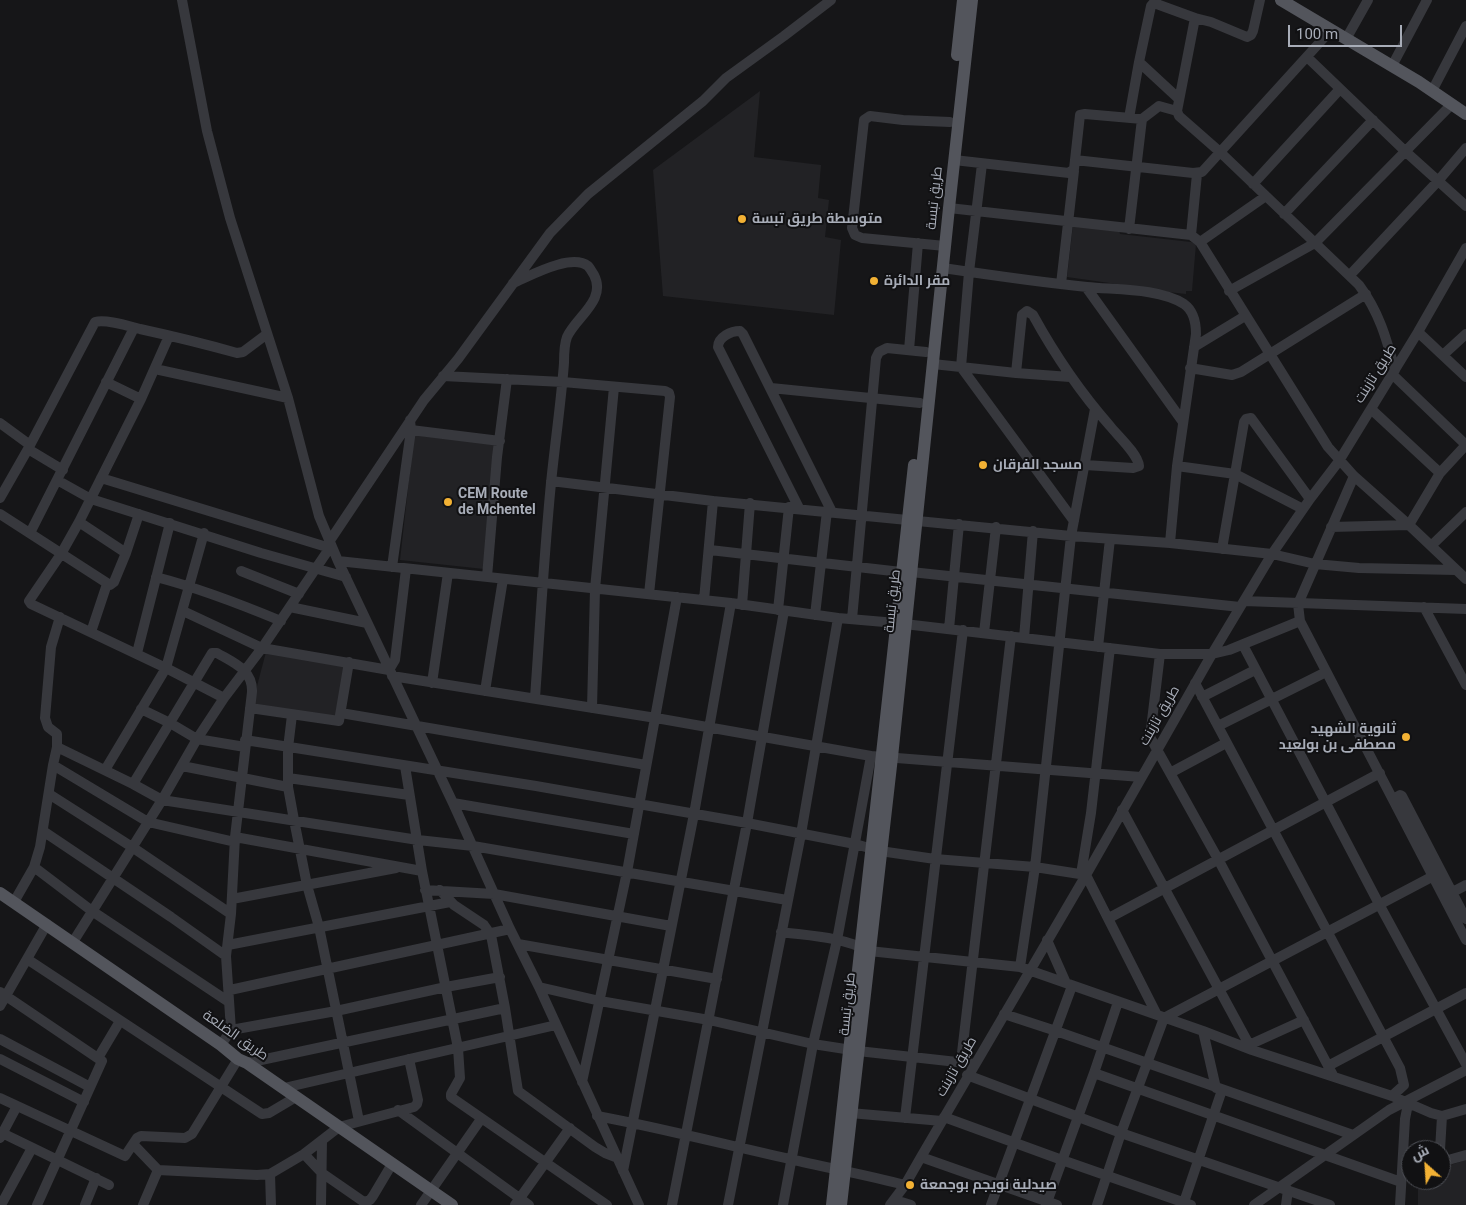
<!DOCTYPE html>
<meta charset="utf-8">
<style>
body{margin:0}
#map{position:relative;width:1466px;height:1205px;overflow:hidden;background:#161618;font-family:Roboto,Cairo,sans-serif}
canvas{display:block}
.north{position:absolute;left:1401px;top:1140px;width:50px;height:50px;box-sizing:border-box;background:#111113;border:1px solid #4d4f55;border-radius:50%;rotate:334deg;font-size:14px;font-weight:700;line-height:20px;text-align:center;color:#a8adb8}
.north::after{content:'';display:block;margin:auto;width:18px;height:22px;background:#f2b134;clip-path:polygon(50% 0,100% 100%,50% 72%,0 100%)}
.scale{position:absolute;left:1288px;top:25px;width:114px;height:22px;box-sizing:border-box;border:2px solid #a8adb8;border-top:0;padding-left:6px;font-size:15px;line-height:18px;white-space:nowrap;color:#a8adb8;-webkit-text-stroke:4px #111113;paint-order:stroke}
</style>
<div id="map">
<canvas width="1466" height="1205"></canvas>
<div class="north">ش</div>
<div class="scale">100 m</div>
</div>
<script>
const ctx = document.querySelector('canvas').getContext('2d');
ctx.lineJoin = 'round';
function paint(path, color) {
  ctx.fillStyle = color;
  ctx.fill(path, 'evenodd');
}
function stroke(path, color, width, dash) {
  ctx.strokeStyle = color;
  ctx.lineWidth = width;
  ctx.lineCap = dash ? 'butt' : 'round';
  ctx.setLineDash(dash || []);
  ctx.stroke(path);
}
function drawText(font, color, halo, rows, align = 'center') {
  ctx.font = font + ' Roboto,Cairo,sans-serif';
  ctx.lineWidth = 4;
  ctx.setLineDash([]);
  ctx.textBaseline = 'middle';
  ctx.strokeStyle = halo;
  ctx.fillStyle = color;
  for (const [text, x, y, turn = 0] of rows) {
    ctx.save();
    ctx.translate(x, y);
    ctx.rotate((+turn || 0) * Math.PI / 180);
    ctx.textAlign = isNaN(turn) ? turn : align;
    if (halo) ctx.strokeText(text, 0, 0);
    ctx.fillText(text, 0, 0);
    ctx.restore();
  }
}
const built = new Path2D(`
 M760,91L754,157L821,165L818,198L829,200L825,237L841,240L834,315L663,296L653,170Z
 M1073,225L1119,230L1120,234L1191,242L1196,244L1192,291H1186V294L1141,289L1131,286L1067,277Z
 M414,435L495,444L484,569L400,560Z
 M266,652L346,666L336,719L252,705Z
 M1466,1160V1205H1418V1180H1441V1168Z`);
const minor = new Path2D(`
 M182,0L207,131L230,218L288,398L319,516L338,561L731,603L838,618L896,623L1160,654H1212L1229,650L1300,621
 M1156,0L1151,6L1139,62L1179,99
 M1260,0L1253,31L1251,35L1247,37L1211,22L1195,18L1177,111L1179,116L1220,152L1359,285C1379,312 1386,337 1395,370
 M1154,3L1195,18
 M1346,39L1368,0
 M1307,57L1406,152L1466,206
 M1392,66L1427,0
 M1432,91L1466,26
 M1129,118L1139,62
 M954,160L1069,173L1074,169L1080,115L1085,114L1142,119
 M1075,160L1193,173L1202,172L1331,30
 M982,164L969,272L961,367L1074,521
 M1253,184L1340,89
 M949,208L1191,235L1200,242L1328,447L1354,476L1409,525L1466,579
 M1284,214L1373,120
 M1129,229L1142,119L1159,106L1177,111
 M1191,235L1197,174
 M1200,242L1266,196
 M945,246L862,238L855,235L852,228L864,120L870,116L903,120L950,122
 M943,268C990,275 1038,282 1087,287C1115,290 1159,288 1184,304C1194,311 1196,323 1196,334L1177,466L1170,543
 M1350,275L1438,181L1466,148
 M513,283C530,276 571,253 588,266C590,268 592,272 594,275C607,300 576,317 567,337C564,345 564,355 564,363C561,403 555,443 551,483C544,555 540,627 535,698
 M1061,284L1074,171
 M1086,287L1183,422
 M1229,291L1315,243L1452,104
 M1418,332L1466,377
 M169,336L141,399L79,522L61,554L29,601L31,604L166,668L224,698
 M1194,347L1245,316
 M909,350L918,243
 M1443,355L1466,334
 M933,364L1016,373L1070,377
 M1190,368L1232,375L1241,372L1366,294
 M155,369L288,398
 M1016,373L1022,315L1027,311L1033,315C1055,355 1080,392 1110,426C1118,436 1138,454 1139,466L1133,468L1085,465
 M1392,374L1466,445
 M443,376L563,382L665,391L669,393L670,397L649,594
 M106,382L141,399
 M771,388L920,403
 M1371,409L1440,473
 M0,423L30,445
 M411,430L500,441
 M28,449L63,470
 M1177,466L1235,474L1303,509
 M1354,476L1298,604L1300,621L1466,940
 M101,478L330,548
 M57,480L91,499L261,553L346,577
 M551,481L713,501
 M0,498L28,449L95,322C106,319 128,326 140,329C172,336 205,344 237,353L243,352L267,334
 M799,508L718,347C718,337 731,331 740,331L743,334L832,512
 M0,514L110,585L114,582L126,553L139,514
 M79,522L126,553
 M1331,527L1409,525L1440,473L1466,445
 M30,533L134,328
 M329,542L424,400L458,359L550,233L588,194L703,101L726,78L784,36L831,0
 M1431,546L1466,512
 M1222,549L1244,422L1246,419L1251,418L1310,499
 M710,550L901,572
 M338,561L453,803L510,929L539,987L639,1205
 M392,567L411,430L410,420
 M241,571L299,594
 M911,572L1240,607
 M156,577C199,588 240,604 281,621
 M487,577L497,457L507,379
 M704,600L713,501L1071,536L1170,543L1272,554L1315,564L1359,568L1456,570
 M1244,601L1466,609
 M742,605L750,503
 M290,607L367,623
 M1424,607L1466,685
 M778,610L789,507
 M183,611L262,648L389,670L395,660L406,569
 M815,615L827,511
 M852,619L876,358L879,352L887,348L926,352
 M949,629L959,524
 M91,632L107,584
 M984,633L996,527
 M1024,638L1033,531
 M1243,645L1379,904L1466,1064
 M1098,647L1110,539
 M137,653L170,523
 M1160,654L1150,737L1218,859L1334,1077
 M392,676L656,718L871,756L1141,777
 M432,683L448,573
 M1195,683L1400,1068L1404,1085L1392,1096
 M485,691L503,579
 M1202,697L1255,670
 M250,708L339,721L349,662
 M592,708L595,589L614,387
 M141,709L170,723L197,739L245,747
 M341,713L646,765
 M292,715L288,748V787L294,820L307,885L319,927L359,1121
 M1218,726L1326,672
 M245,740L536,786L747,823L855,844L880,851L935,859L1035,867L1086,875L1157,1015
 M57,747L133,784L162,800L418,840L473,846L787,900
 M53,765L148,822L235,842
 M182,766L288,787
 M405,766L422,871L458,1048L460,1078L451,1094V1097L607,1205
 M105,770L166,668L204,533
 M1170,773L1226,743
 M288,778L409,795
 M133,784L212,653H217C234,663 253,670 252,692L235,837L231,914L226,956L231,1030L221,1045
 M49,794L132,847L231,914
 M1393,799L1400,795L1402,796L1466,919
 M453,803L634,834
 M1122,810L1252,1050
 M43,831L171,917L226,956
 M235,837L422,871
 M34,867L92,911L229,1002
 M1081,874L1091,813L1110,648
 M425,890L494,894L671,926
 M440,890L454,905L484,925L491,935L505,1008L518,1091L595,1147L605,1153L618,1158
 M1447,895L1466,885
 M232,899L396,868
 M14,902L34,867L40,847L53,765L57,747V734L48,727L45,718L51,647L60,617
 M1109,918L1380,773
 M781,932C811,936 843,937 869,951L1020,967L1203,1031L1252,1050L1392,1096L1431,1113L1442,1116L1466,1109
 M1047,940L1066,983
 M73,942L162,800L197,739L224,698L262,648L331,546
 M518,944L717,979
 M228,945L450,902
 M27,959L262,1114L269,1113L296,1097
 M1020,967L1035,867L1071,536L1095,409
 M539,987L600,1001L709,1020L813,1044L858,1051L975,1064
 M230,990L510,929
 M0,992L102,1061L37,1205
 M0,1006L47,924
 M1004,1014L1056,1031L1353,1135
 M231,1030L336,1011L446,987L500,977
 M1203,1031L1216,1088
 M0,1039L90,1087
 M1249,1045L1304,1020
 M98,1058L120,1021
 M0,1059L84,1102
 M961,1061L1011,636
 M247,1063L505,1008
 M1328,1066L1466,993
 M1094,1073L1401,1182
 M967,1075L1121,1133L1330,1205
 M582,1082L627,872L677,597
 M284,1088L556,1025
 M0,1098L125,1156L137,1138L141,1136L185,1138L192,1134L238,1059
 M398,1110L529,1205
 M850,1113L942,1121
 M597,1116C662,1128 726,1145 790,1159C828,1168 867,1175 905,1185
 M944,1117L1062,1160L1191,1205
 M905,1118L963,630
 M0,1132L109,1185
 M0,1138L17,1106
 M133,1144L158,1170
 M1440,1150L1442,1116
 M304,1154L322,1173L364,1202L370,1200L373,1196L392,1164
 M921,1157L1057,1205
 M1441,1162L1466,1155
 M623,1171L694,814L731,603
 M270,1174L271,1205
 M895,1200L911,1205
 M1,1205L32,1148
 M85,1205L96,1178
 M143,1205L158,1170L257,1175L270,1174L304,1154L339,1127L414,1107L417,1104L418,1100L409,1059
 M321,1205L322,1141
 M421,1205L481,1119
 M515,1205L570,1128
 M672,1205L747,823L784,611
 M728,1205L801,834L838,618
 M783,1205L813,1044L837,940L871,756
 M890,1205L905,1185L921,1157L1086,875L1212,654L1272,554L1310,499L1339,461L1418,332L1466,248
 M991,1205L1072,986
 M1046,1205L1094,1073L1118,1002
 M1097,1205L1121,1133L1164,1018L1441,872
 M1183,1205L1222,1090
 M1254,1205L1389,1110L1466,1070
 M1286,1205L1288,1190
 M1400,1205L1405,1119L1408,1104`);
const major = new Path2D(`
 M1281,0L1419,82L1466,114
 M957,55L963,0
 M0,893L221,1045L238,1059L247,1063L452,1205
 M832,1205L914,465
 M841,1205L892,757L949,208L972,0`);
const markers = [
 [742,219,5,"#f2b134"],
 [874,281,5,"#f2b134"],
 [983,465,5,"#f2b134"],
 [448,502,5,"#f2b134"],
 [1406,737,5,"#f2b134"],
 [910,1185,5,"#f2b134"]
];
const streetNames = [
 ["طريق تبسة",935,198,-84],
 ["طريق تازبنت",1376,374,-58],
 ["طريق تبسة",893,601,-84],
 ["طريق تازبنت",1160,716,-60],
 ["طريق تبسة",848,1004,-84],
 ["طريق الضلعة",235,1036,35],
 ["طريق تازبنت",957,1067,-60]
];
const poiNames = [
 ["متوسطة طريق تبسة",752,219],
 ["مقر الدائرة",884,281],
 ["مسجد الفرقان",993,465],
 ["CEM Route",458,494],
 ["de Mchentel",458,510],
 ["ثانوية الشهيد",1396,729,"right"],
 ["مصطفى بن بولعيد",1396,745,"right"],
 ["صيدلية نويجم بوجمعة",920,1185]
];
paint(built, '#222225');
stroke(minor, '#37383d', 10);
stroke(major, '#53555c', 12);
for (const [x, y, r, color] of markers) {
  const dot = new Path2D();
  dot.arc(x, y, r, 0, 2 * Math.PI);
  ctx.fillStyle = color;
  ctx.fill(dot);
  stroke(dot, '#111113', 2);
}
drawText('14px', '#a8adb8', '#111113', streetNames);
drawText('bold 14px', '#a8adb8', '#111113', poiNames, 'left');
</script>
